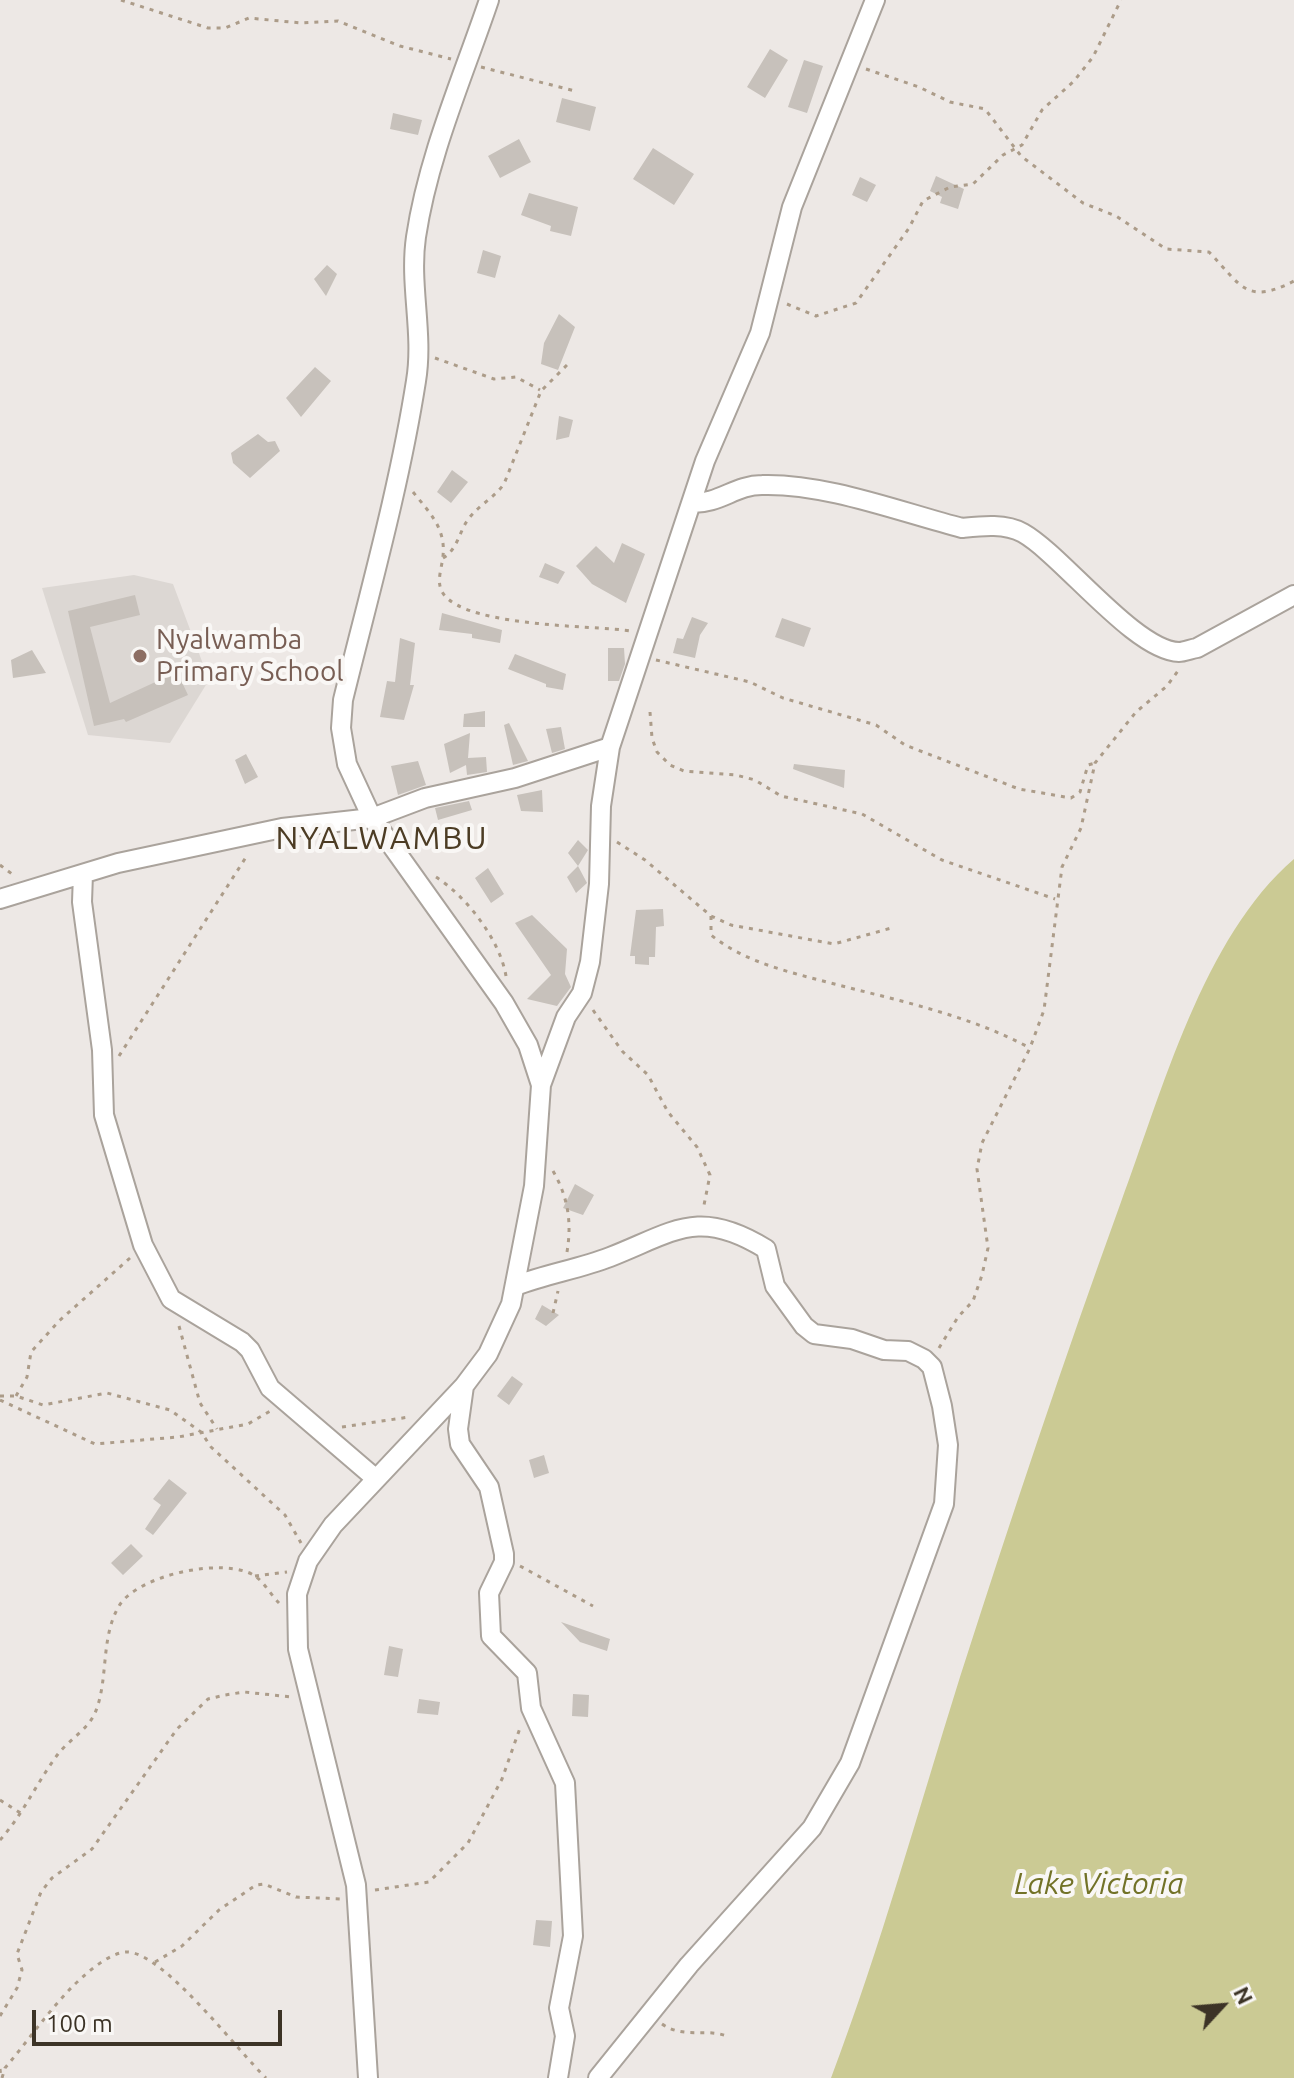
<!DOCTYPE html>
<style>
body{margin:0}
#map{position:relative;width:1294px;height:2078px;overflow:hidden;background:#ede8e5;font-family:Ubuntu,sans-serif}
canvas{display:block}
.north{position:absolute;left:1182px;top:1966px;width:80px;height:80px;-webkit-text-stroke:6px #f9f7f5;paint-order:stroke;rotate:64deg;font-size:22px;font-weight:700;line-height:32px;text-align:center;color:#3c3326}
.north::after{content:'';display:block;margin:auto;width:28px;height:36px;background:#3c3326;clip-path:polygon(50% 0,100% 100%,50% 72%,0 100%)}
.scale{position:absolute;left:32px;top:2010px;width:250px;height:36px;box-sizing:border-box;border:4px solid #3c3326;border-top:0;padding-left:10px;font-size:24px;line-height:28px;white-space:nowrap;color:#3c3326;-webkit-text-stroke:6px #f9f7f5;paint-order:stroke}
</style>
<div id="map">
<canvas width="1294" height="2078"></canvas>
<div class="north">N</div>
<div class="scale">100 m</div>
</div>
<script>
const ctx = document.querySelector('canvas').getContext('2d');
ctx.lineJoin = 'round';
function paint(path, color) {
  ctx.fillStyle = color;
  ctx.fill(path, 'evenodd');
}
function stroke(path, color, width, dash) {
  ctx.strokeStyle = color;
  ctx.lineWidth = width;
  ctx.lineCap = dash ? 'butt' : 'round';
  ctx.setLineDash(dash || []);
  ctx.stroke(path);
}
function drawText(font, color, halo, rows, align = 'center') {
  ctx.font = font + ' Ubuntu,sans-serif';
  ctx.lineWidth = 8;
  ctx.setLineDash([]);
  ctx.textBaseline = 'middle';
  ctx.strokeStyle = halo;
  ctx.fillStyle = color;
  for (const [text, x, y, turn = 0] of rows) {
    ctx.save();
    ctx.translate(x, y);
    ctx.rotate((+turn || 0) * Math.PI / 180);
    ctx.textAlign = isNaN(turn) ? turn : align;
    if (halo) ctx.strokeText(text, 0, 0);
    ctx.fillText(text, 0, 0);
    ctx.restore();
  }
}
const built = new Path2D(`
 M134,575L173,584L209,680L170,743L88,735L42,588Z`);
const water = new Path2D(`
 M1294,859V2078H831C881,1946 918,1811 960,1677C1011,1518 1064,1359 1121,1202C1162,1092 1203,937 1294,859Z`);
const building = new Path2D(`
 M770,49L788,60L765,98L747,87Z
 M804,60L823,66L807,113L788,107Z
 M562,98L596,107L590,131L556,122Z
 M393,113L422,120L418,135L390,129Z
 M519,139L531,162L500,178L488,156Z
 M653,148L694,174L674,205L633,179Z
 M936,176L964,189L958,209L940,203L942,197L930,191Z
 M860,177L876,185L867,202L852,195Z
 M529,193L578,207L571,236L550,231L551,226L521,215Z
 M483,250L501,256L495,278L477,273Z
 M327,265L337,274L326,296L314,279Z
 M559,314L575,327L558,370L541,364L544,343Z
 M315,367L331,381L301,417L286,398Z
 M559,416L573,420L569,437L556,440Z
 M258,434L268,442L275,441L280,451L250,478L233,463L231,453Z
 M452,470L468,482L451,503L437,492Z
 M622,543L645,554L626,603L592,584L576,566L596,546L614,563Z
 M545,563L565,572L558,584L539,577Z
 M135,595L140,615L90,627L110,703L177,672L188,695L126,722L124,719L94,726L68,611Z
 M442,613L502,630L500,643L472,638V634L439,630Z
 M692,617L708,623L700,635L695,658L673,653L677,638L683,639Z
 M782,618L811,628L804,647L775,637Z
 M400,638L415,643L410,685H414L404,720L380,717L387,681L395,682Z
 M608,648H624L625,664L619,681H608Z
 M32,650L46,673L13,678L11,660Z
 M515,654L566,674L563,690L546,687V684L508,669Z
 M485,711V727H463L464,714Z
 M509,723L528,761L513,765L504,725Z
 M561,727L565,749L552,753L546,729Z
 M470,733L468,758L486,757L487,772L467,775L466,765L450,773L444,744Z
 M246,754L258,777L245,784L235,760Z
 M418,761L426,785L398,795L391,766Z
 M794,764L845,770L844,788L793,769Z
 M542,790L543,812L521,811L517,795Z
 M469,801L472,810L438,820L435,808Z
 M578,840L588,850L578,866L568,853Z
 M578,866L587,883L576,893L567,877Z
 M488,868L504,894L491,903L475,878Z
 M663,909L664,926L656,927L655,957H649V965L635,964V956H630L636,910Z
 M532,915L567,949L565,974L571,987L557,1006L527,999L551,975L515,923Z
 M575,1184L594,1195L583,1215L563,1208Z
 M542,1305L559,1315L546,1326L535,1319Z
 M512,1376L523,1384L509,1405L497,1396Z
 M544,1455L549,1473L534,1478L529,1460Z
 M169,1479L187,1493L153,1535L145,1529L161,1505L153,1499Z
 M131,1544L143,1556L123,1575L111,1563Z
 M561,1622L610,1639L607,1651L580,1642Z
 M389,1646L403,1649L398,1677L384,1675Z
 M573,1694L589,1695L588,1717L572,1716Z
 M419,1699L440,1702L438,1715L417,1713Z
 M536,1920L552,1921L550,1947L533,1945Z`);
const path = new Path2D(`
 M121,0L208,28H225L249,18L301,23L338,21L400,46L451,59
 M481,67L575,91
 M866,69L919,87L950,102L985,109L1021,156L1083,203L1116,216L1166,249L1209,252C1241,285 1246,306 1294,281
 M787,304L816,316L856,303L909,228L923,201L950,187L973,184L1003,155L1022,145L1042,110L1074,81L1093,57L1121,0
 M435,358L494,379L516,377L540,390
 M413,492C429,512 446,528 443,556C442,566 438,577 440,586C448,628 594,625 631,631
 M443,558C457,550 459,533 467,521C477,506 493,499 504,484L541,391L570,362
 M656,660L750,682L783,698L876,725L905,745L1019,789L1071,798L1080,792L1088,765L1095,763
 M650,712L652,738L657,752L670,765L684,771L736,775L755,780L781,796L862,814L942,860L1055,899
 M617,842L645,860L711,916L731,925L834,944L895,927
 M0,865L16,877
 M436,877C467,897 500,940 506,976
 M711,916V935C742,960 781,970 819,980C890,999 965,1013 1030,1048
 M593,1010L622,1051L648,1075L668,1112L697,1147L710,1175L703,1210
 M119,1056L248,854
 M553,1171C568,1197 572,1222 567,1252
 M553,1313L558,1291
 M179,1326L200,1403L217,1429
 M939,1348L958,1317L973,1301L982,1275L988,1248L977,1169L982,1143L1030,1048L1044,1010L1062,867L1081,828L1095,763L1136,712L1167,686L1180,668
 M0,1396H16L43,1405L107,1393L170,1410L201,1432L211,1447L285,1515L301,1543
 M16,1396L27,1377L31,1352L59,1321L130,1258
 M0,1400L95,1444L178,1437L248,1424L272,1410
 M342,1427L409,1417
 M520,1566L593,1606
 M255,1576L287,1572
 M0,1800L22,1814
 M0,1840C24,1813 37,1782 58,1754C69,1740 88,1729 95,1713C109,1680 100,1638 119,1606C137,1575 225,1556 255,1576C264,1582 271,1595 279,1603
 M375,1890L429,1882L468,1843L502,1779L520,1728
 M155,1962L182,1946L219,1910L256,1885L264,1884L296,1897L341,1899
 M0,2016L17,1988L22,1970L17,1954L41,1892L52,1878L92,1849L177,1729L208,1699L225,1695L244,1692L292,1697
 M662,2024C684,2039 704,2028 727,2036
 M0,2069L1,2078
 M2,2078L5,2068C27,2042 47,2013 71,1988C84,1975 109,1952 127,1952C163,1952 238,2051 266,2078`);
const minor = new Path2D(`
 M691,503C720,504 735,485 762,485C825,483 900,512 962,528C981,526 1005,523 1023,533C1062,555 1135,651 1179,652C1184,652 1191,649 1197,648L1294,595
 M83,874L82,902L102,1050L104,1115L143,1245L171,1299L242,1342L250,1350L270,1388L375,1478
 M0,899L118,863L282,828L372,818L425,798L515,778L610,747
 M541,1085L566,1017L582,993L590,962L599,884L601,806L610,747L705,461L760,333L792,207L875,0
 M515,1286C546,1274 579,1269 610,1257C674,1232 698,1207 766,1249L775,1286L804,1326L814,1334L852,1339L884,1350L908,1351L924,1359L932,1367L942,1406L948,1445L944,1504L850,1763L812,1828L689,1965L598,2078
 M464,1386L458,1429L460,1444L489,1487L504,1554V1562L489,1593L491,1636L527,1673L531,1708L565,1783L573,1936L559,2008L565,2036L558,2078
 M368,2078L356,1885L298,1649L297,1594L308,1561L333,1525L464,1386L488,1354L511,1304L534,1186L541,1085L528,1045L504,1003L372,818L347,764L341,728L343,700C369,594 399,489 416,381C424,333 409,285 416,237C428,156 463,77 489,0`);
const markers = [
 [140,656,8,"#8d6e63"]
];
const educationNames = [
 ["Nyalwamba",156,640],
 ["Primary School",156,672]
];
const waterNames = [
 ["Lake Victoria",1099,1884]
];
const quarterNames = [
 ["NYALWAMBU",382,838]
];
paint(built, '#dcd7d3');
paint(water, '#cbca94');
paint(building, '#c7c1bb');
stroke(minor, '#aaa39c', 22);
stroke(path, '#ac9c89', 3, [4, 6]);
stroke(minor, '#fff', 18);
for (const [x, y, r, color] of markers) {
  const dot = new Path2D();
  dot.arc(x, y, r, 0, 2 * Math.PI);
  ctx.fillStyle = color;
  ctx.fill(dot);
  stroke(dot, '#f9f7f5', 3);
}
drawText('28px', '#785e54', '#f9f7f5', educationNames, 'left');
drawText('italic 30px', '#727227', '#f9f7f5', waterNames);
ctx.letterSpacing = '2px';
drawText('32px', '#4c3c24', '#f9f7f5', quarterNames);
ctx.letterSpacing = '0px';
</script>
